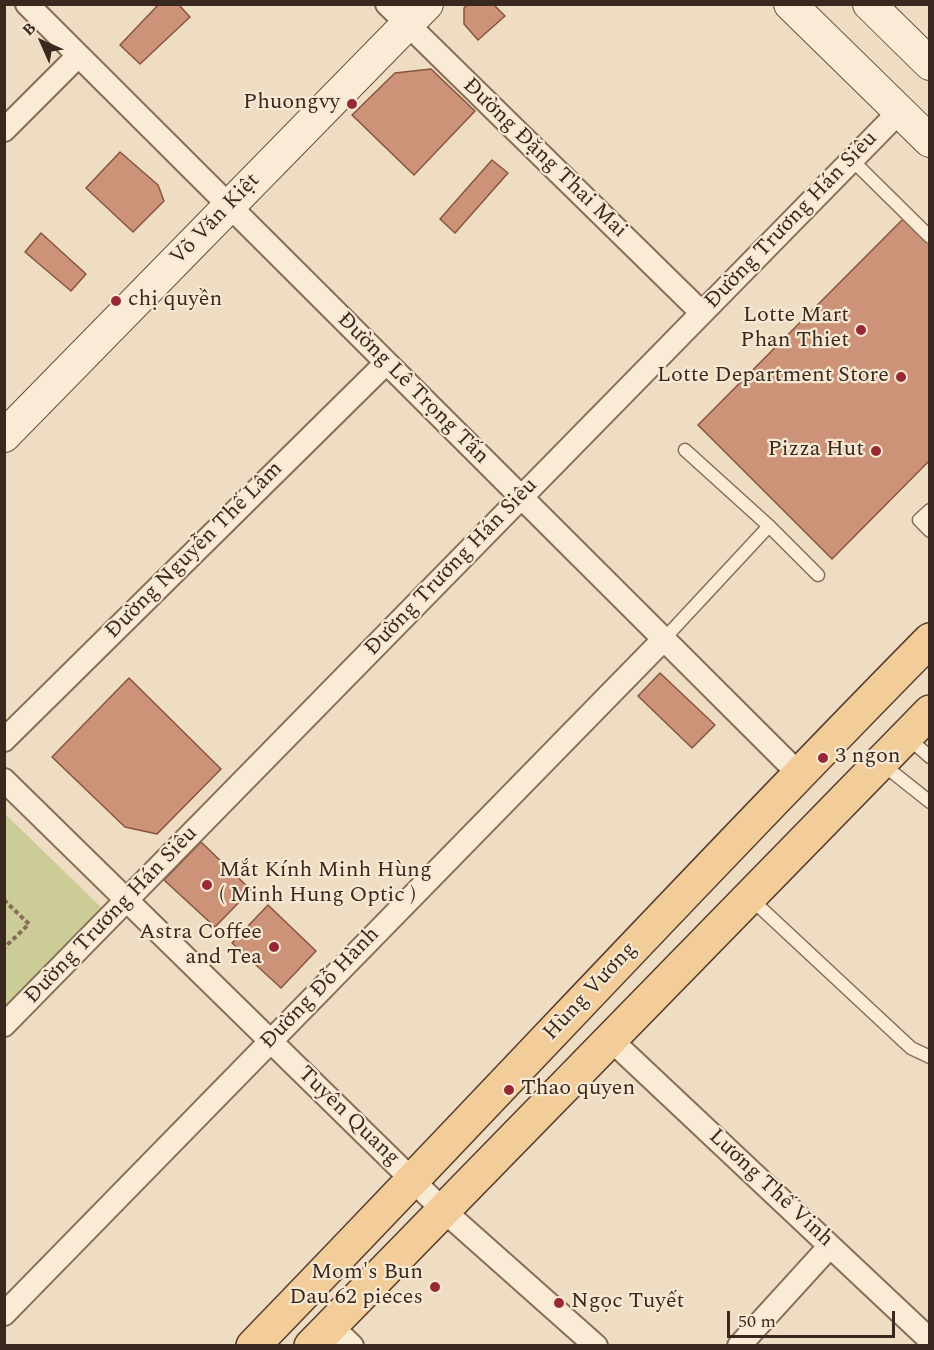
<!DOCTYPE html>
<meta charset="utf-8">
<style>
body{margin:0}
#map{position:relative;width:934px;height:1350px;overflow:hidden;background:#eeddc2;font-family:Spectral,serif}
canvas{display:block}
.frame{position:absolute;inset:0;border:6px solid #38281d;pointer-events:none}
.north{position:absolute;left:12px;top:12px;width:60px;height:60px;-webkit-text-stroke:4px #f6e8d2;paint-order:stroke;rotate:315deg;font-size:16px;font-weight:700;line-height:24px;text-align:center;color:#38281d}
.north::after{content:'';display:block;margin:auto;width:21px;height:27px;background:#38281d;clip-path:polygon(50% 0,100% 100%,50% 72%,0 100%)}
.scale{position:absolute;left:727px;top:1311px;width:168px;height:27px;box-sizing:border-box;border:3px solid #38281d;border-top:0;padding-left:8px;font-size:18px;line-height:21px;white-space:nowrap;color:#38281d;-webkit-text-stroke:4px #f6e8d2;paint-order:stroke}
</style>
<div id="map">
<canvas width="934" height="1350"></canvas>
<div class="frame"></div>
<div class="north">B</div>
<div class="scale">50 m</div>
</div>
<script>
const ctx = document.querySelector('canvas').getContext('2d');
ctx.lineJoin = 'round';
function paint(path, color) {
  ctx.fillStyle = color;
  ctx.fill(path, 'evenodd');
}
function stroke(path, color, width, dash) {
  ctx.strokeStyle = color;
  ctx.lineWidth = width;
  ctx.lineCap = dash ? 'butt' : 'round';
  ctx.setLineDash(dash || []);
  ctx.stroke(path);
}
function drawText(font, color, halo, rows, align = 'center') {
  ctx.font = font + ' Spectral,serif';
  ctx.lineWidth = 4.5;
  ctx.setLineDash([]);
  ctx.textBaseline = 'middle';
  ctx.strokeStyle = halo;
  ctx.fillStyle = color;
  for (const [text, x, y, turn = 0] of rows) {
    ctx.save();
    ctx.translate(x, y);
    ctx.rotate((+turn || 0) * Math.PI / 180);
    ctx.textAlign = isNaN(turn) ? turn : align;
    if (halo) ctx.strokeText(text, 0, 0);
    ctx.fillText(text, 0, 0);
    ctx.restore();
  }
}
const green = new Path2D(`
 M4,813L106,912L4,1015Z`);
const building = new Path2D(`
 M159,4H178L190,17L140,64L120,45Z
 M468,4H493L505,16L478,40L464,24V8Z
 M431,69L475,111L414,175L352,115L395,73Z
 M120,152L158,185L164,201L133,232L86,188Z
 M492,160L508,173L455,233L440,219Z
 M909,213L930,234V460L832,559L698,425Z
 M41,233L86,274L71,291L25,252Z
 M660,673L715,725L692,748L638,696Z
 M129,678L221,769L157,834L125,827L52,757Z
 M201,842L251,890L215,927L164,880Z
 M268,905L316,951L281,988L232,943Z`);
const path = new Path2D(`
 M4,900L29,924L4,948`);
const lane = new Path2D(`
 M852,160L930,237
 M685,450L769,526L818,575
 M930,510L919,520L930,531
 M664,639L769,526
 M907,737L930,757
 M881,763L930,802
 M749,897L911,1048L930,1057`);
const street = new Path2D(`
 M27,4L798,773
 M387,4L702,313
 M4,130L78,56
 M4,740L386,363
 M4,780L443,1210L596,1346
 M4,1025L899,112
 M610,1039L930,1340
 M4,1314L664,639
 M330,1325L352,1346
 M739,1346L830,1246`);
const secondary = new Path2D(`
 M790,4L930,141
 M869,4L930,64
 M4,436L427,4`);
const primary = new Path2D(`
 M253,1346C480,1112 701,872 930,640
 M311,1346L930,712`);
const markers = [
 [352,104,6,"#972935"],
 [116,301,6,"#972935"],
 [861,330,6,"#972935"],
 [901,377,6,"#972935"],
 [876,451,6,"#972935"],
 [823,758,6,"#972935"],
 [207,885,6,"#972935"],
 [274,947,6,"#972935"],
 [509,1090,6,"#972935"],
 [435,1287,6,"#972935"],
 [559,1303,6,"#972935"]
];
const poiNames = [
 ["Phuongvy",340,104],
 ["chị quyền",128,301,"left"],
 ["Lotte Mart",849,317],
 ["Phan Thiet",849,342],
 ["Lotte Department Store",889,377],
 ["Pizza Hut",864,451],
 ["3 ngon",835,758,"left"],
 ["Mắt Kính Minh Hùng",219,872,"left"],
 ["( Minh Hung Optic )",219,897,"left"],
 ["Astra Coffee",262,934],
 ["and Tea",262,959],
 ["Thao quyen",521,1090,"left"],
 ["Mom's Bun",423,1274],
 ["Dau 62 pieces",423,1299],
 ["Ngọc Tuyết",571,1303,"left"]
];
const streetNames = [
 ["Đường Đặng Thai Mai",544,159,44],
 ["Võ Văn Kiệt",216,220,-46],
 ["Đường Trương Hán Siêu",792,221,-46],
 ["Đường Lê Trọng Tấn",412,389,45],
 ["Đường Nguyễn Thế Lâm",195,551,-45],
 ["Đường Trương Hán Siêu",452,568,-46],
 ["Đường Trương Hán Siêu",112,916,-46],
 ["Đường Đỗ Hành",321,989,-46],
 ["Hùng Vương",591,992,-47],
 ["Tuyên Quang",348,1117,44],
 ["Lương Thế Vinh",770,1189,43]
];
paint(green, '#cbcc96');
paint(building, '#cd9378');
stroke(building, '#87543f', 1.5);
stroke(lane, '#886d59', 15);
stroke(street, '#886d59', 26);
stroke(secondary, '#6a4f3c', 34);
stroke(primary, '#563c2d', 36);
stroke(path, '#886d59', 4, [4.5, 3]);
stroke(lane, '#f9ebd5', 12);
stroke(street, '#f9ebd5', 22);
stroke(secondary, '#f9ebd5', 32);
stroke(primary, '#f2cd99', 33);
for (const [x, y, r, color] of markers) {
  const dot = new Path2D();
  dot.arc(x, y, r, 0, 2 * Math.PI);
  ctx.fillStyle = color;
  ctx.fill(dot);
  stroke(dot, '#f6e8d2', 2);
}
drawText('22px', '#38281d', '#f6e8d2', poiNames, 'right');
drawText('22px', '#38281d', '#f6e8d2', streetNames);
</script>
